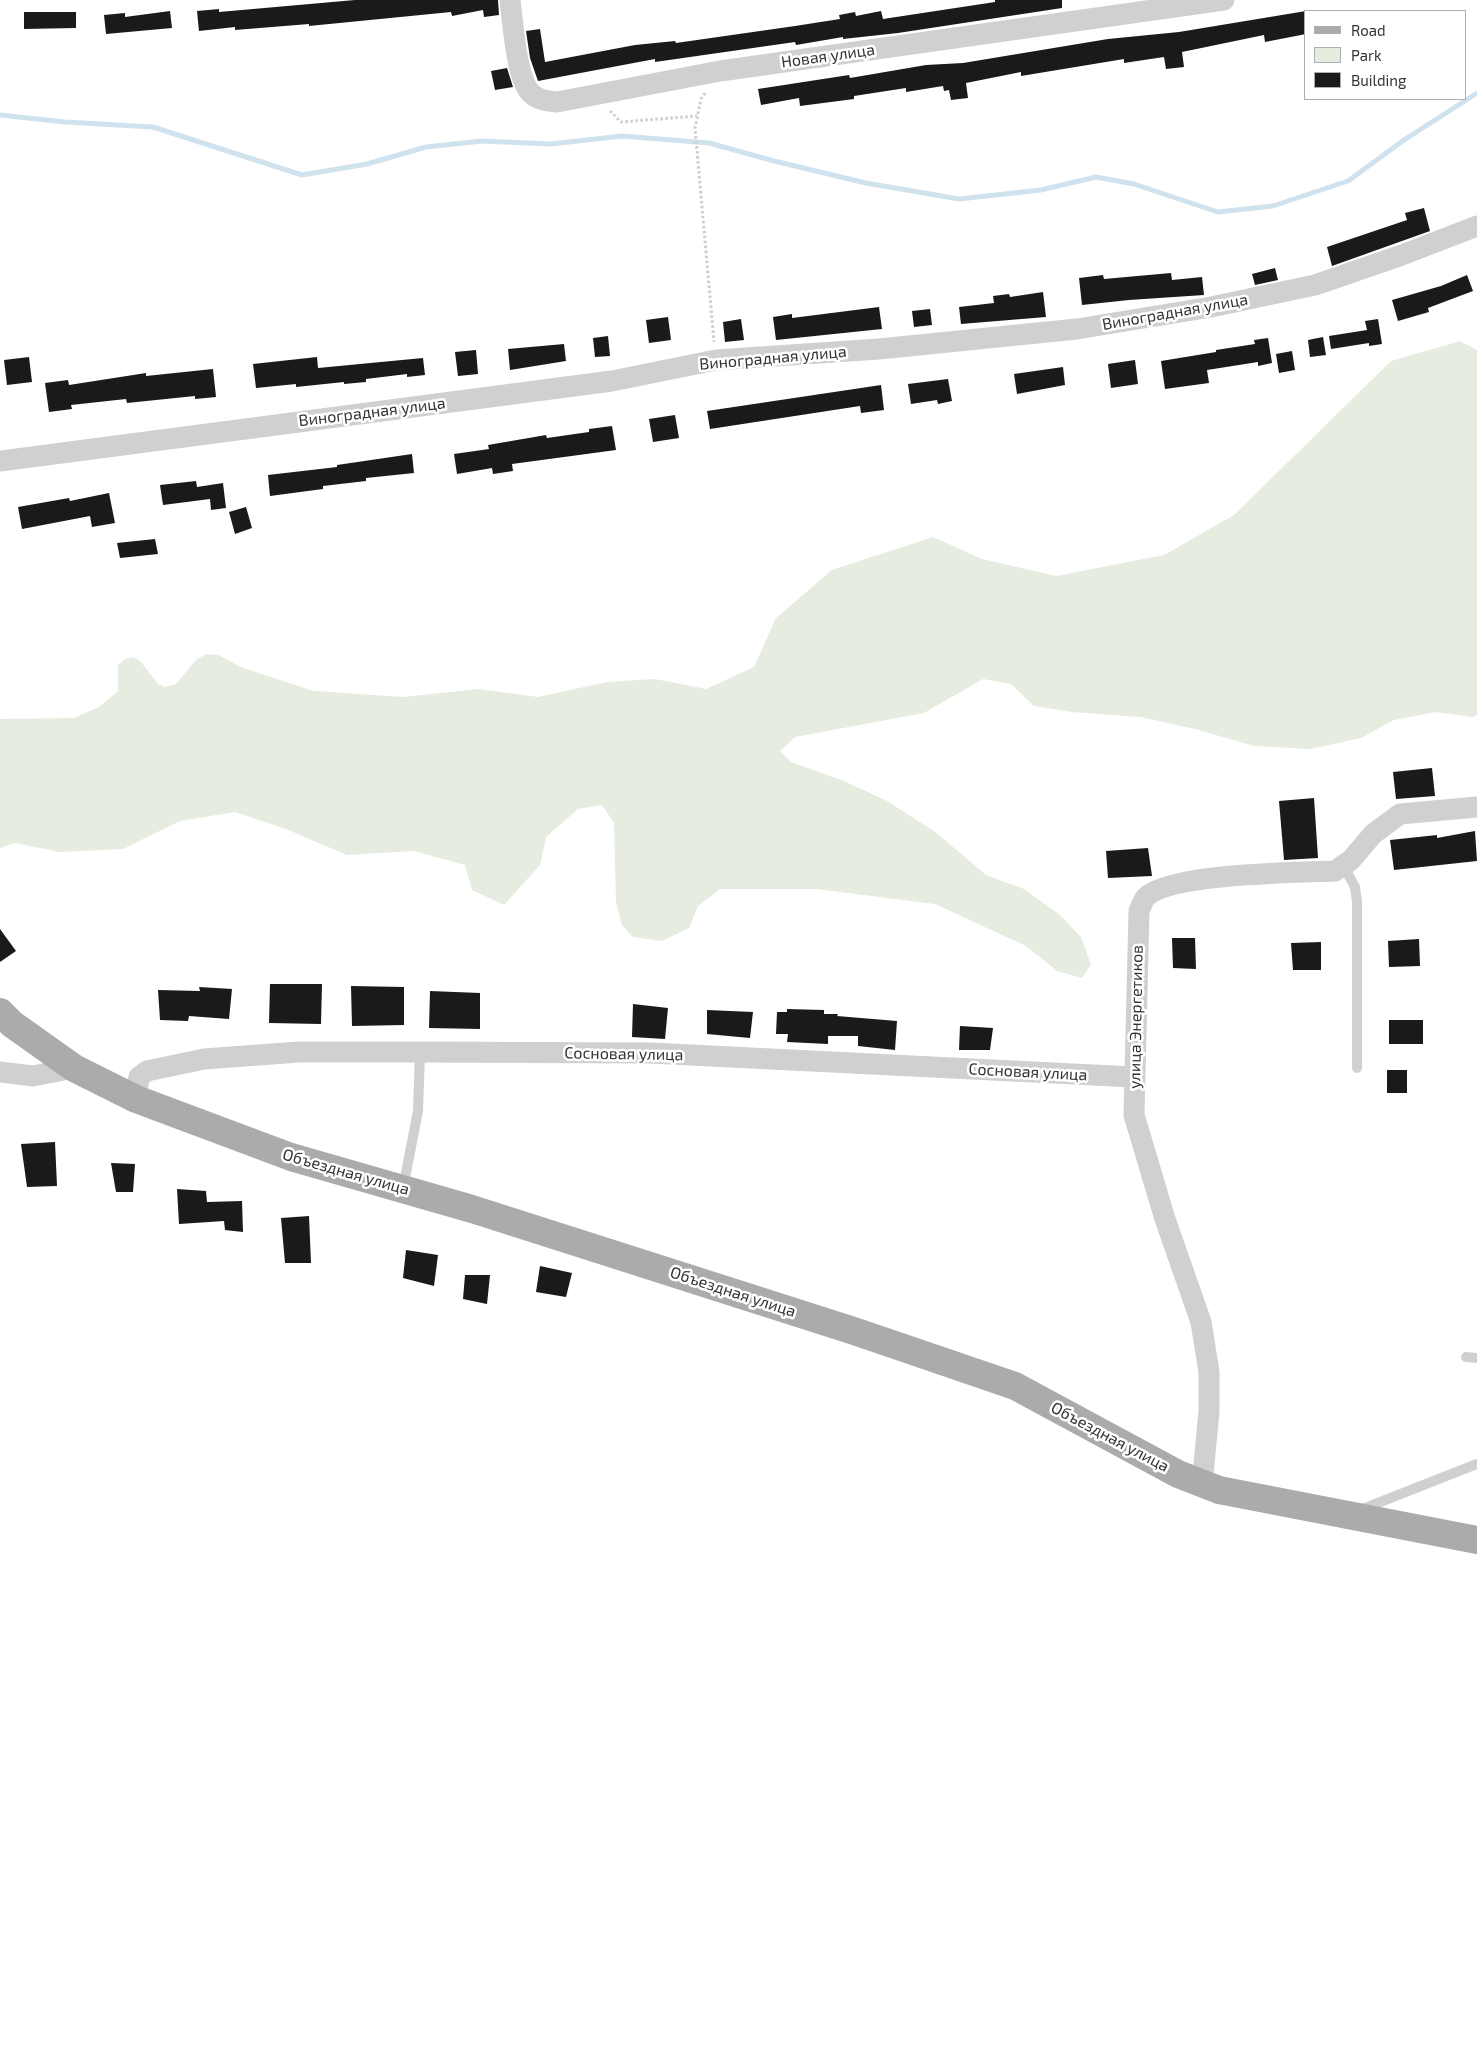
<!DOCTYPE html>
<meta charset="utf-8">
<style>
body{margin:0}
#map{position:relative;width:1477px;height:2066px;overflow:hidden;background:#fff;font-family:"Exo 2",sans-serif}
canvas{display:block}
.legend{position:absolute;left:1304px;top:10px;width:162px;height:90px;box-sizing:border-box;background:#fff;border:1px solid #adadad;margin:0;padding:6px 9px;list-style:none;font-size:15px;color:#333}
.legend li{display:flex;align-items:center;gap:10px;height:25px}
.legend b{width:25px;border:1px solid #adadad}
</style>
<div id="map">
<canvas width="1477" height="2066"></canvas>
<ul class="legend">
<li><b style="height:6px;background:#ababab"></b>Road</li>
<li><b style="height:14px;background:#e6ecdf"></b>Park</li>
<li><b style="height:14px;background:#1a1a1a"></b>Building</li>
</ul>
</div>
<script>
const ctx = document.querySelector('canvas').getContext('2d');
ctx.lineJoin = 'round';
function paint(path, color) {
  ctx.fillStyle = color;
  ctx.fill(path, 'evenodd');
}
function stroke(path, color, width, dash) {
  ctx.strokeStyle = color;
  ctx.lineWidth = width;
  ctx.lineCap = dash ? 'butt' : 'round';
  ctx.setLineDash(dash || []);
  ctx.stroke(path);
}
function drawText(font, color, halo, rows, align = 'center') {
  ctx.font = font + ' "Exo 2",sans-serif';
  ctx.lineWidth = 5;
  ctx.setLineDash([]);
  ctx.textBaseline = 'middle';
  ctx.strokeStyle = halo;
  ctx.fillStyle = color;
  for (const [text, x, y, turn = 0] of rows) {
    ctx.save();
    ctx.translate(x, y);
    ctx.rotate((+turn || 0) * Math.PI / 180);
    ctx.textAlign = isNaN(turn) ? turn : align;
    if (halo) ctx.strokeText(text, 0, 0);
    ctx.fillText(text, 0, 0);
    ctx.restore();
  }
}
const green = new Path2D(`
 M1460,341L1477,350V715L1473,717L1436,712L1394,720L1361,738L1310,749L1254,746L1195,729L1141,717L1072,712L1034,706L1011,684L983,679L924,713L795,737L780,751L791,762L844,781L887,801L934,831L986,875L1024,889L1060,915L1081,937L1091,965L1082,978L1057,971L1026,946L935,904L816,889H720L698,906L689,928L662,941L633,937L622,925L616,902L614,823L602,805L578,809L546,837L540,865L504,905L472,890L465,865L414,851L347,855L286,829L235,812L180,821L123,849L60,852L15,843L0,848V719L74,718L99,707L118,691V665L125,659L134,657L141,662L158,684L165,687L176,684L197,659L207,654L218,655L243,668L314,691L403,697L479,689L538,697L607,682L655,679L706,689L754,667L776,618L832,570L933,537L982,559L1056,576L1164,555L1234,515L1391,361Z`);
const stream = new Path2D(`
 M0,115L65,122L153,127L302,175L367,164L426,147L482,141L551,144L622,136L709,143L774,161L866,183L959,199L1041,190L1096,177L1134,184L1218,212L1273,206L1348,181L1404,140L1477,93`);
const building = new Path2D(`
 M355,0H498L499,15L484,17L483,10L452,16L451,12L309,26V24L235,30V27L199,31L197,11L219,9V12Z
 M995,0H1062V8L898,33L843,39V37L796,45L795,42L655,62V59L538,81L530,58L526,31L540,29L545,62L635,45L675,41L676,43L795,26L840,19L839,15L855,12L856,16L881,11L883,19L995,2Z
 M170,11L172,28L106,34L104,15L125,13V17Z
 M1306,11V34L1265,42L1264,35L1182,52L1184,67L1166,69L1164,57L1124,63V59L1021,76V72L966,83L968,98L951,100L949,90L944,91L943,86L906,92V88L854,96V99L800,106L799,98L761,105L758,89L849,75L850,78L926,65L963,63L1108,39L1179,32Z
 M24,12H76V28L24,29Z
 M507,68L513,87L495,90L491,71Z
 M1424,208L1430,231L1332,266L1327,247L1407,220L1405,213Z
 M1275,268L1278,280L1255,285L1252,274Z
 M1171,273L1172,280L1202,277L1204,295L1129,300L1082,305L1079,278L1103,275L1104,279Z
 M1467,275L1473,291L1428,308L1429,312L1398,321L1392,300L1441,286Z
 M1043,292L1046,317L961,324L959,307L994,303L993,296L1009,294L1010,297Z
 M879,307L882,329L776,340L773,317L792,314V318Z
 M930,309L932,325L914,327L912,311Z
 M668,317L671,340L649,343L646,320Z
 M741,319L744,340L725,342L723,322Z
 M1378,319L1382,344L1369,346V343L1331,349L1329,336L1367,330L1365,321Z
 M608,336L610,356L595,357L593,338Z
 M1323,337L1326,355L1310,357L1308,340Z
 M1268,338L1272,363L1258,366V362L1207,370L1209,383L1165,389L1161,361L1216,352V350L1255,344L1254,340Z
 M564,344L566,361L510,370L508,349Z
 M476,350L478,374L458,376L455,352Z
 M1292,351L1295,370L1279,373L1276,354Z
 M29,357L32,382L7,385L4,360Z
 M317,357L318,368L423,358L425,375L407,377V374L366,379V382L344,384V382L296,387V384L256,388L253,364Z
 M1135,360L1138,384L1111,388L1108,364Z
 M1063,367L1065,385L1017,394L1014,374Z
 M213,369L216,397L195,399V396L127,403L126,399L71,405L72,409L49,412L45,383L68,380L69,385L146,373V376Z
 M948,379L952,401L938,404L937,400L911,404L908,384Z
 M881,385L884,410L861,413L860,406L710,429L707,411Z
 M675,415L679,438L653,442L649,419Z
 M612,426L616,450L512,464L513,471L493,474L492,468L457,474L454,454L489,449L488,445L546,435L547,438L589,432V429Z
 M412,454L414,473L366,478V481L323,486V489L270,496L268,475L337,467V465Z
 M196,481L197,487L223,483L226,508L211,510L210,499L163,505L160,485Z
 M109,493L115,523L92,527L90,516L22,529L18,507L69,498L70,501Z
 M246,507L252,528L235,534L229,512Z
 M155,539L158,554L120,558L117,543Z
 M1432,768L1435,796L1396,799L1393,772Z
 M1314,798L1318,858L1284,860L1279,801Z
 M1475,831L1477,861L1394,870L1390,840L1437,835V838Z
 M1148,848L1152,876L1108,878L1106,851Z
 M0,929L16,951L0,962Z
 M1172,938H1195L1196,969L1173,968Z
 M1419,939L1420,966L1389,967L1388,941Z
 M1321,942V970H1293L1291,943Z
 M270,984H322L321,1024L269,1023Z
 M351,986L404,987V1025L352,1026Z
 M199,987L232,989L229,1019L189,1016L188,1021L160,1020L158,990L200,991Z
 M430,991L480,993V1029L429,1028Z
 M633,1004L668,1008L665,1039L632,1037Z
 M787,1009L824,1010V1014H838L837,1016L897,1021L895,1050L858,1046V1036H828V1044L787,1042L788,1034H776L777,1012H787Z
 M707,1010L753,1012L750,1038L707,1034Z
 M1389,1020H1423V1044H1389Z
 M960,1026L993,1028L990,1050H959Z
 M1387,1070H1407V1093H1387Z
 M55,1142L57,1186L27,1187L21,1144Z
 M111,1163L135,1164L133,1192H116Z
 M177,1189L206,1191L207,1202L242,1201L243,1232L225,1230L224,1221L179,1224Z
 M309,1216L311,1263H285L281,1218Z
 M406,1250L438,1255L434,1286L403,1278Z
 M540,1266L572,1273L566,1297L536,1292Z
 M465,1275H490L487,1304L463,1299Z`);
const path = new Path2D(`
 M705,93L701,99L695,128L714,342
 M610,111L621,122L697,116`);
const service = new Path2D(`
 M1343,865L1355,887L1357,902V1068
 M403,1188L418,1111L420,1052
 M1466,1357L1477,1358
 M1360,1510L1477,1464`);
const minor = new Path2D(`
 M510,0C513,23 516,74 529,91C536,100 547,101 557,102L720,71L1224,0
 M0,461L612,381L716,360L879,349L1077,329L1211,307L1315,285L1402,255L1477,226
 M0,1072L33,1076L74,1068
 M136,1099L139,1077L147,1071L204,1059L299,1052H420L650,1053L1134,1077
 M1202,1484L1209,1412V1372L1201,1322L1165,1219L1134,1115L1139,911C1141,907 1143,900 1146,897C1171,873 1296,873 1335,871L1351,860L1373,834L1400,814L1477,807`);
const primary = new Path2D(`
 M0,1012L12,1024L74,1068L136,1099L291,1157L472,1209L854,1331L1015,1386L1178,1474L1219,1490L1477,1540`);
const streetNames = [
 ["Новая улица",828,56,-8],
 ["Виноградная улица",1175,312,-10],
 ["Виноградная улица",773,358,-5],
 ["Виноградная улица",372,412,-7],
 ["улица Энергетиков",1136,1017,-89],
 ["Сосновая улица",624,1054,1],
 ["Сосновая улица",1028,1072,3],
 ["Объездная улица",346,1172,16],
 ["Объездная улица",733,1292,18],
 ["Объездная улица",1110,1437,28]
];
paint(green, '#e6ecdf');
stroke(stream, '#cfe2ee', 5);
paint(building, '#1a1a1a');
stroke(path, '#cdcdcd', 3, [2.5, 2.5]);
stroke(service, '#d0d0d0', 10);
stroke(minor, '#d0d0d0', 21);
stroke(primary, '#ababab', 28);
drawText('16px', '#333', '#fff', streetNames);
</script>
